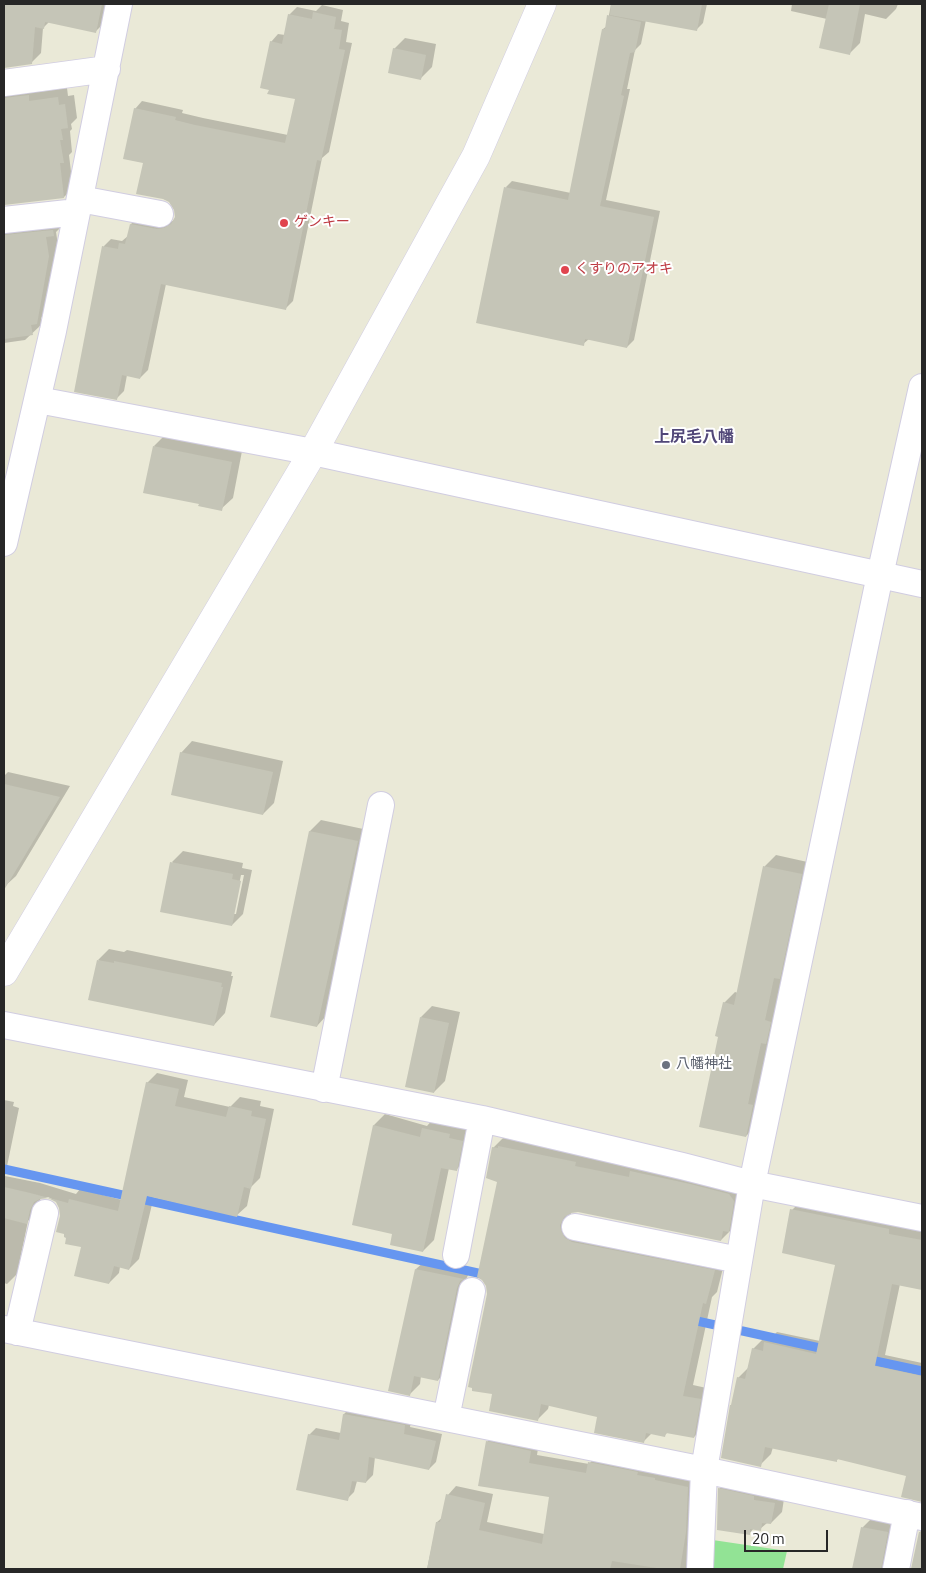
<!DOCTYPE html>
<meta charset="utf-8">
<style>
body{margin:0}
#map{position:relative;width:926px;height:1573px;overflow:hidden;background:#eae9d7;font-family:"Titillium Web",sans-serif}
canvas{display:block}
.frame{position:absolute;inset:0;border:5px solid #272727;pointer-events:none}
.scale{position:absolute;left:744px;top:1530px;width:84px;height:22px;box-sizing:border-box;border:2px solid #272727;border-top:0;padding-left:6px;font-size:15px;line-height:18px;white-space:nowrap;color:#272727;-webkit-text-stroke:4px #fff;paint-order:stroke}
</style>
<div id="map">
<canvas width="926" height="1573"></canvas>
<div class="frame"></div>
<div class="scale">20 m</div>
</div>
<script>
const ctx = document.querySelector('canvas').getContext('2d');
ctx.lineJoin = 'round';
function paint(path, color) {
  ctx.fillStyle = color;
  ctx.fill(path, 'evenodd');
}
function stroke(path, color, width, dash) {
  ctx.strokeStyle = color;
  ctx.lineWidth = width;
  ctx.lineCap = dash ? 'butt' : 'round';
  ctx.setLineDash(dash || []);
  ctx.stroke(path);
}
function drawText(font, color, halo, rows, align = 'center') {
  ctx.font = font + ' "Titillium Web","Noto Sans JP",sans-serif';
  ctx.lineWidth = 4;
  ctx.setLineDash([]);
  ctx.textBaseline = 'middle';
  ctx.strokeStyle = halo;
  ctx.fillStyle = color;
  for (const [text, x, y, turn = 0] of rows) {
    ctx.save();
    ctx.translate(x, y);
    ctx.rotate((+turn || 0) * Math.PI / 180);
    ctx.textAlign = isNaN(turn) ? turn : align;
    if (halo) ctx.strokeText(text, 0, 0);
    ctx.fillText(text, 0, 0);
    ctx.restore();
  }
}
const green = new Path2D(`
 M706,1539L787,1551L783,1569H705Z`);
const shadow = new Path2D(`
 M4,4H109L105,22L95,32L49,22L43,28L41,53L31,63L4,67Z
 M611,4H707L703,23L696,30L646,20L641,44L635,50L627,89H630L606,200L660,211L634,340L627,347L589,339L583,344L506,187L512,181L571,193L603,29L607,26Z
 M792,4H898L896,9L886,19L865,14L860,43L850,53L827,19L791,11Z
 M322,5L343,10L341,21L349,23L346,42L352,43L329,152L322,158L293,301L286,308L166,284L148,370L140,378L127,375L124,391L117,398L104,246L111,239L122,241L128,236L131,224L139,217L166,222L173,221L176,218L175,209L145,162L135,109L142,101L183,110L182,113L203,118L288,135L296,99L271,42L278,34L285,35L289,15L297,7L316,11Z
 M405,38L436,44L432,67L420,79L394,49Z
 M4,84L38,86V92L67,88L68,96L74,95L77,118L71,124L72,129L70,131L72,152L69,155L73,188L64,197L4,204Z
 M4,222L63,225L56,232L58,245L46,313L41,318V325L25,340L4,343Z
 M165,435L242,451L233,498L221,509L200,503L154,446Z
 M192,741L283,761L274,803L263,814L181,753Z
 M8,772L70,786L16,876L4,887V776Z
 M321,820L368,830L327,1015L317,1026L272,1016L310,831Z
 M183,851L243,863L242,868L252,870L243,914L232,925L172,862ZM241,875H244L236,914H233Z
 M776,855L812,863L757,1125L746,1136L719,1036L724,1003L735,992L738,993L765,866Z
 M109,949L124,952L127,950L232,972L231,976H233L225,1013L214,1025L98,960Z
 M432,1006L460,1012L445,1081L434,1092L421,1017Z
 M157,1073L188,1080L184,1097L230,1107L240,1097L261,1101L260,1106L274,1109L260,1178L251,1187L247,1206L237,1215L154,1196L139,1259L129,1269L120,1267L119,1273L109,1283L82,1246L68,1237L61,1217L60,1208L56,1201L48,1197H41L36,1213L28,1221L17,1274L7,1284L4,1283V1100L14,1102L13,1106L19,1108L5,1176L40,1183L76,1194L80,1189L122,1200L147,1083Z
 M385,1114L427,1126L434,1118L473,1130L467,1159L456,1170L449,1168L434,1240L423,1251L394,1233L374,1125Z
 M504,1137L740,1183L732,1229L721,1240L578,1211L571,1212V1221L725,1260L717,1292L712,1297L693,1385L711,1389L705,1426L694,1437L668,1432L665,1435L652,1433L644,1441L598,1416L549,1405L548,1409L537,1420L494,1393L473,1387L488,1294L498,1182L493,1148Z
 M803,1199L922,1228V1289L900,1284L885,1355L922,1363V1500L903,1496L908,1475L839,1458L836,1461L773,1447L771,1454L760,1465L738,1378L749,1367L753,1349L764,1338L770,1339L777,1332L820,1341L837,1264L792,1210Z
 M426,1260L472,1269L467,1277L448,1370L438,1380L421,1376L420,1384L410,1394L416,1269Z
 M351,1407L412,1418L410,1427L442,1434L436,1462L429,1469L375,1457L373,1475L366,1482L357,1481L354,1492L347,1499L309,1435L316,1428L341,1433L344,1414Z
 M496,1433L539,1442L537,1455L589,1464L598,1454L696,1479L687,1569H427L437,1522L443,1517L448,1495L456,1486L493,1494L487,1522L544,1534L551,1496L487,1442Z
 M731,1478L785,1492L782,1512L771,1523H767L760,1529L754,1528L749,1534L719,1489Z
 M874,1516L898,1521L897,1569H854L863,1527Z
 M922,1530V1569H912L920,1532Z`);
const stream = new Path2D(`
 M4,1169L487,1275
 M688,1319L829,1350
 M866,1359L922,1371`);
const building = new Path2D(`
 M4,4H102L96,33L45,22L44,29L35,27L32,64L4,68Z
 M611,4H702L697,31L610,15Z
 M829,4H860L850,55L819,48Z
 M313,12L336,17L334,29L342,30L339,49L345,50L321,161L317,160L286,310L161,284L140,379L122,375L117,400L74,392L102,246L118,249L119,243L125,244L130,224L157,229L164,228L171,224L175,217L174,210L169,202L163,199L136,194L143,163L123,159L134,108L176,117L175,120L195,125L285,143L295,99L267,94L269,90L260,88L270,41L282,44L288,14L312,19Z
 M607,15L641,22L635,52L630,53L621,95L624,96L600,206L654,217L627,348L585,339L584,346L476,323L504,187L568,200L602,29H605Z
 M393,48L426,55L421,80L388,73Z
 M29,95V101L58,97L59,105L65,104L68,128L61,129L63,140H60L64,163H60L64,198L4,205V98Z
 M53,230L54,236L46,237L49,256L37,324L31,325L33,335L4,339V235Z
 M153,446L232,462L222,511L198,506L199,504L143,493Z
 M180,752L273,772L263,815L171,795Z
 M4,784L60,797L4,890Z
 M309,831L358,841L317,1027L270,1017Z
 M170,862L233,874L232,879L241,881L232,926L160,912Z
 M763,866L802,874L780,979L774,978L765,1020L771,1022L766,1044L761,1043L748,1104L753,1105L746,1137L699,1127L718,1037L715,1036L723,1002L734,1005Z
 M97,960L114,963V961L222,983L221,987H223L214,1026L88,1000Z
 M420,1017L449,1023L434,1093L405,1087Z
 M146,1082L179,1089L175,1106L226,1117L229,1106L252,1111L251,1116L266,1119L251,1189L244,1187L237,1217L147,1196L129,1270L114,1266L109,1284L74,1276L81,1247L65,1244L66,1238L64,1237V1234L56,1232L60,1216L59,1208L56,1202L48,1198L40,1199L34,1202L30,1210L27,1224L4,1218V1187L30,1193L68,1203L69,1199L118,1211Z
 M373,1125L420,1137L422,1128L450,1134L449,1138L463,1141L457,1171L441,1168L423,1252L390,1245L392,1234L352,1225Z
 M498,1146L576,1162L575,1166L629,1177L630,1171L690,1184L729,1194L734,1201L729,1232L723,1231L721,1241L578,1212L571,1213L564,1217L560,1225L561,1231L565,1238L572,1242L715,1270L706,1304L703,1303L683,1396L701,1399L694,1438L666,1433L665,1437L646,1433L644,1443L594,1433L597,1417L541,1404L538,1421L489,1411L492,1394L472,1391V1388L468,1387L487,1294L486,1286L482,1280L477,1277L497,1182L486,1178L492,1147L498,1148Z
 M790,1209L889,1229V1234L922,1240V1290L892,1284L875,1366L922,1376V1502L901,1497L906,1476L837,1459V1462L765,1447L761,1467L721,1458L730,1405H731L737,1377L745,1379L752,1348L763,1351L764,1342L816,1354L835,1265L782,1253Z
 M415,1269L464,1279L460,1281L457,1288L438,1381L414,1376L410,1396L388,1391Z
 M343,1414L405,1425L404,1434L436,1441L429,1470L369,1457L366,1483L352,1481L348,1501L296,1490L308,1434L339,1440Z
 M486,1441L531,1451L529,1463L586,1473L588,1462L638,1472L637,1475L655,1478V1480L688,1487L686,1532L680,1569H663L612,1561L610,1569H427L436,1522H440L446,1494L485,1503L479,1530L542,1544L549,1497L478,1486Z
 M718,1488L754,1496V1500L775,1503L771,1524L762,1523L761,1531L750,1529V1535L717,1530Z
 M861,1527L888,1532L881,1569H852Z
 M919,1532H922V1569H911Z`);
const street = new Path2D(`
 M4,83L107,69
 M80,199L160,214
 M4,220L77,212
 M38,400L313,452L922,584
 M4,543L53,331L119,4
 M4,1025L482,1119L682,1166L752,1184L922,1218
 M324,1089L381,805
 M575,1227L739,1260
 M456,1255L482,1119
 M4,1329L704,1470L922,1517
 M17,1332L45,1213
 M446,1418L472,1291
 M700,1569L704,1470L752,1184L880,575L922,387
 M896,1569L907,1513`);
const secondary = new Path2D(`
 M4,972L313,452L476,156L542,4`);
const markers = [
 [284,223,5,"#e0444e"],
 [565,270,5,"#e0444e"],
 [666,1065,5,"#6b7280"]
];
const healthNames = [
 ["ゲンキー",294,223],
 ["くすりのアオキ",575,270]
];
const worshipNames = [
 ["八幡神社",676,1065]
];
const quarterNames = [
 ["上尻毛八幡",694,438]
];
paint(green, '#92e395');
paint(shadow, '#0003');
stroke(stream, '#6696f0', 9);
paint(building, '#c5c5b7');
stroke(street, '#d1cde1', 28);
stroke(secondary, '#d1cde1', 29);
stroke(street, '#fff', 26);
stroke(secondary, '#fff', 28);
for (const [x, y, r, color] of markers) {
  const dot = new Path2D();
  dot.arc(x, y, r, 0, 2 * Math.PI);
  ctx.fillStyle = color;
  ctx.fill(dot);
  stroke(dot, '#fff', 2);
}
drawText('14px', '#be3a42', '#fff', healthNames, 'left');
drawText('14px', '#5b616d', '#fff', worshipNames, 'left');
drawText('bold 16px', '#514778', '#fff', quarterNames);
</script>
